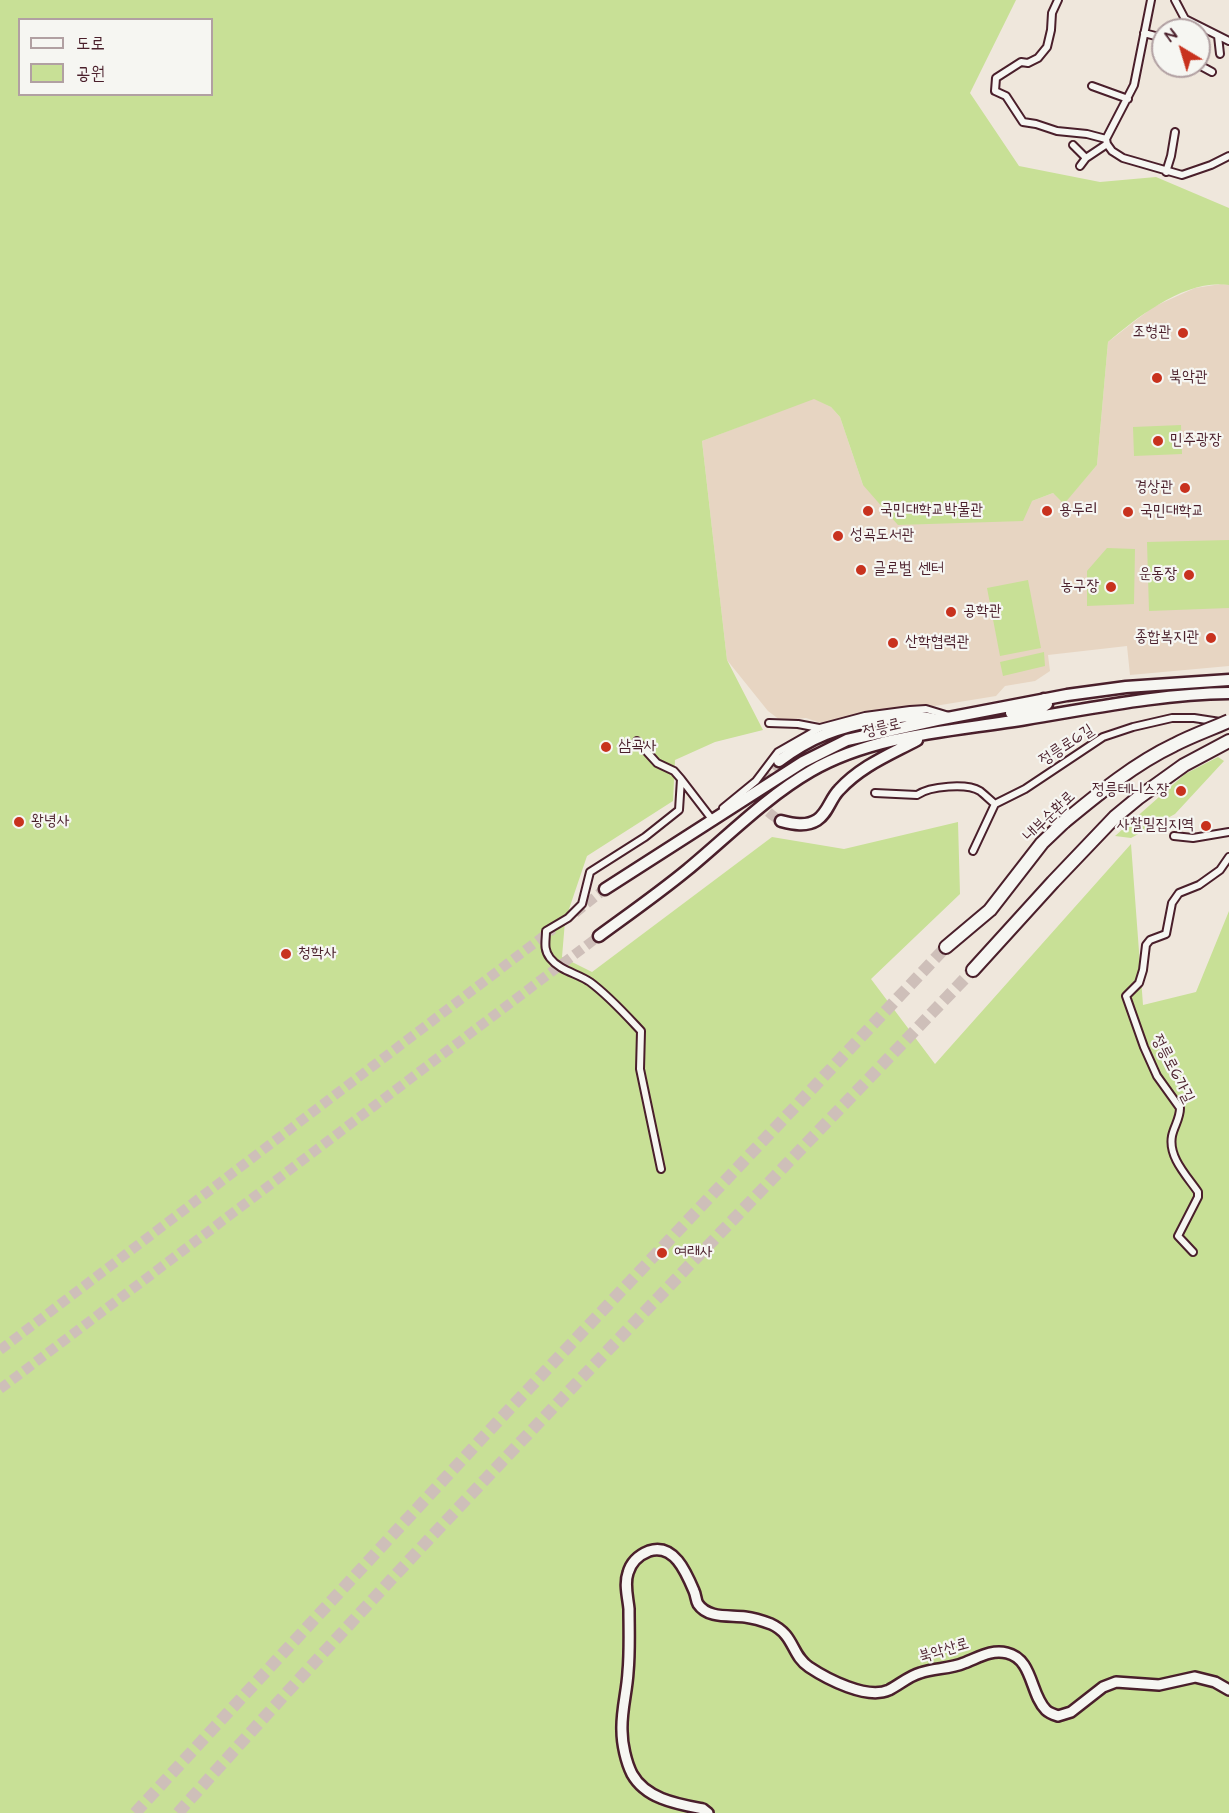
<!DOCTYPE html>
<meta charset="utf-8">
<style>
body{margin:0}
#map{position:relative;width:1229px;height:1813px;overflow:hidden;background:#efe7dc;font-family:"Architects Daughter","Poor Story",sans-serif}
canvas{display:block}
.legend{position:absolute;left:18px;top:18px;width:195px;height:78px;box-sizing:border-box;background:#f6f6f2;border:2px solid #b1a0a2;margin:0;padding:8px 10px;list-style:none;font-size:18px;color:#4a1f2b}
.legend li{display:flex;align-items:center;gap:12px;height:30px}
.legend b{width:30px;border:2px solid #b1a0a2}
.north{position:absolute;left:1151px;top:18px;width:60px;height:60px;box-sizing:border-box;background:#f6f6f2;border:2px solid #b1a0a2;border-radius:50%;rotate:322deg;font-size:16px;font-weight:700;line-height:24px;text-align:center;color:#4a1f2b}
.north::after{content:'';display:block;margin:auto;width:21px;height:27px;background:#c8321e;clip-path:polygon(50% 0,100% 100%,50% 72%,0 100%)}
</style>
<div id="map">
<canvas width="1229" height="1813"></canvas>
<ul class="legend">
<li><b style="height:8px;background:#f6f6f2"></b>도로</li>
<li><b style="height:16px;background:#c8e096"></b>공원</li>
</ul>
<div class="north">N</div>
</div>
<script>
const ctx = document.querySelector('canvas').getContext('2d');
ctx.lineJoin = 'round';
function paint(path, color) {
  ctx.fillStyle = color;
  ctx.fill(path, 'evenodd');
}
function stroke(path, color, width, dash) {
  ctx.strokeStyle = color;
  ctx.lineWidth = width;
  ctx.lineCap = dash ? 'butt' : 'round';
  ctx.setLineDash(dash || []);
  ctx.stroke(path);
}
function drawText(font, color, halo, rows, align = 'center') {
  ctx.font = font + ' "Architects Daughter","Poor Story",sans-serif';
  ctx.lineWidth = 4.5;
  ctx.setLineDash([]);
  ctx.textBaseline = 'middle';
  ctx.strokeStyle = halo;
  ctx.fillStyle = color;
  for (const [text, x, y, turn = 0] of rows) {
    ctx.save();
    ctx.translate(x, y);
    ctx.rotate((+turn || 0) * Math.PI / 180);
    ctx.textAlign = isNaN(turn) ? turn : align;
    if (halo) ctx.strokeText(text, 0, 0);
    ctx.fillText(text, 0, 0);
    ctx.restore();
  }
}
const built = new Path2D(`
 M1221,284L1229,285V666L1130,675L1127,646L1048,655L1050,671L1035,681L1005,686L996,696L824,724L806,718L780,720L768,711L727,660L702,441L814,398L831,407L840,417L863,485L1032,501L1053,493L1064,503L1097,465L1108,342L1153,307L1195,288Z`);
const green = new Path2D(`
 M0,0H1016L970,93L1019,166L1100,182L1156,177L1229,208V285C1188,278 1138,316 1108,342L1097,465L1064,504L1053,493L1032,501L1023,521L898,525L863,485L840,417L831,407L814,399L702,441L727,660L763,730L715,742L675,760L673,801L587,856L565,921L562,957L592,972L772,837L844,849L958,822L960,894L871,979L935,1064L1131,844L1143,1005L1196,992L1229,911V1813H0ZM20,20H212V94H20Z
 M1181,425L1182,454L1134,456L1133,427Z
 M1229,540V608L1149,611L1147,542Z
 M1107,548L1135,549L1134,604L1087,606V571Z
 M1028,580L1041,648L1000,656L987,588Z
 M1044,652L1045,666L1003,676L1000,662Z
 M1218,757L1224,761L1175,814L1131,838L1115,836L1185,774Z`);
const primaryTunnel = new Path2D(`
 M779,761C758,786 747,801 781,821
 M575,913L605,889
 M0,1350L553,929
 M0,1389L599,936`);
const highwayTunnel = new Path2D(`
 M135,1813L485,1435L946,947
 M178,1813C435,1525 706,1249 973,970`);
const street = new Path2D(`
 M1058,0L1052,13L1051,30L1047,47L1038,58L1028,63L1021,62L996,78L995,91L1006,96L1023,122L1036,124L1057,131L1087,134L1106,139
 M1175,0L1185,19L1229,41
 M1144,33L1163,38
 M1218,36L1220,54
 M1199,65L1212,72
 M1092,86L1128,99
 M1107,144L1112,151L1123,158L1182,175L1211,165L1229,156
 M1073,145L1086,158
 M1080,166L1086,158L1107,144L1106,139L1134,85L1151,0
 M1166,172L1171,156L1175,132
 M769,723L798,724L819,728
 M637,741L657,763L674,771L681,779
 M875,793L917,795C930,786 967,783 980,791C985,795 990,800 995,804
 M723,808L756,781L778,752L820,728L865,716L910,710L926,709L949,716
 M1174,836L1193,838L1229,832
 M973,851L995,804L1025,789L1103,737L1133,727L1172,718H1194L1220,722
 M661,1169L640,1069L641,1031C625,1014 609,996 590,982C577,973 560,971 550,958C543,949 546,941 546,931L568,918L582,904L590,872L645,837L679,810L681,779L711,818
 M1193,1252L1178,1236L1198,1197V1192C1187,1176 1168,1157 1172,1136C1174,1126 1180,1119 1180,1108L1157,1076L1144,1047L1126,996L1139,983L1143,970L1146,945L1150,940L1166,934L1172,903L1179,893L1199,885L1220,870L1229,857`);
const secondary = new Path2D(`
 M708,1813L703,1809C677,1804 646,1799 632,1774C626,1762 622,1744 622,1731C621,1711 627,1692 628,1672C630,1651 629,1629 629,1609C628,1598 624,1584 628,1573C631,1562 639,1555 649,1551C674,1543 686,1572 694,1591C696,1595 696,1601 698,1604C708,1619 730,1615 745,1617C753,1618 763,1621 771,1624C795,1635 791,1655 809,1667C827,1679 867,1700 889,1690C899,1685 909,1676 920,1673C934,1668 950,1669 964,1663C978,1658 991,1649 1007,1653C1033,1659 1030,1694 1046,1710C1049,1713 1055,1715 1058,1716L1071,1712L1103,1687L1116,1682L1159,1685L1195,1677L1215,1682L1229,1690`);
const primary = new Path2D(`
 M1011,713L1041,708L1047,704L1044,699
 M779,761C811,737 838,727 878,720C900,717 911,714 933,719
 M781,821C793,824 806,827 817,820C828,813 830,799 839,790C861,766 889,755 917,740
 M605,889L803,762L847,740L937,720L1067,695L1126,687L1229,680
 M599,936C629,914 659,893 687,870C727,837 766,797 811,771C875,734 955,731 1026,719C1094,708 1160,694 1229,693`);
const highway = new Path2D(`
 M946,947L990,910L1042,843L1064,822
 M973,970L1053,882L1115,817L1138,798L1184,765L1229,741`);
const highwayBridge = new Path2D(`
 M1064,822C1098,794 1134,764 1174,745C1191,736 1211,729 1229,721`);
const markers = [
 [1183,333,6,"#c8321e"],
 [1157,378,6,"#c8321e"],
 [1158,441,6,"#c8321e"],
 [1185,488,6,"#c8321e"],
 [868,511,6,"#c8321e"],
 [1047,511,6,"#c8321e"],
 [1128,512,6,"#c8321e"],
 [838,536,6,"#c8321e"],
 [861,570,6,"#c8321e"],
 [1189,575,6,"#c8321e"],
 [1111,587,6,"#c8321e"],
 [951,612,6,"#c8321e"],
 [1211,638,6,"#c8321e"],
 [893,643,6,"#c8321e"],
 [606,747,6,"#c8321e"],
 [1181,791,6,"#c8321e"],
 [19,822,6,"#c8321e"],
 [1206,826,6,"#c8321e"],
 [286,954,6,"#c8321e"],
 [662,1253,6,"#c8321e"]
];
const poiNames = [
 ["조형관",1171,333,"right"],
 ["북악관",1169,378],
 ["민주광장",1170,441],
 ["경상관",1173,488,"right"],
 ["국민대학교박물관",880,511],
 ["용두리",1059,511],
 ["국민대학교",1140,512],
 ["성곡도서관",850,536],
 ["글로벌 센터",873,570],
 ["운동장",1177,575,"right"],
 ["농구장",1099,587,"right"],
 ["공학관",963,612],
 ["종합복지관",1199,638,"right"],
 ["산학협력관",905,643],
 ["삼곡사",618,747],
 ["정릉테니스장",1169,791,"right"],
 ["왕녕사",31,822],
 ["사찰밀집지역",1194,826,"right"],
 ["청학사",298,954],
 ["여래사",674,1253]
];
const streetNames = [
 ["정릉로",882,729,-13],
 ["정릉로6길",1067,746,-33],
 ["내부순환로",1050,817,-44],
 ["정릉로6가길",1172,1069,63],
 ["북악산로",944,1651,-16]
];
paint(built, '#e7d5c2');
paint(green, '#c8e096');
stroke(primaryTunnel, '#cebfb9', 10, [10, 5]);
stroke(highwayTunnel, '#cebfb9', 12, [12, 6]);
stroke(street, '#4a1f2b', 10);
stroke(secondary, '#4a1f2b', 14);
stroke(primary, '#4a1f2b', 15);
stroke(highway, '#4a1f2b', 16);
stroke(street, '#f6f6f2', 6);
stroke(secondary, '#f6f6f2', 9);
stroke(primary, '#f6f6f2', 10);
stroke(highway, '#f6f6f2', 12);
stroke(highwayBridge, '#4a1f2b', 16, []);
stroke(highwayBridge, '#f6f6f2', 12);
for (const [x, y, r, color] of markers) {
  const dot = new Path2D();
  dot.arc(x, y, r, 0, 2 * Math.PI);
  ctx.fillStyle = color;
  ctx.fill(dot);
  stroke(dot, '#f6f6f2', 2);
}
drawText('16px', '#4a1f2b', '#f6f6f2', poiNames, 'left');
drawText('16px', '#4a1f2b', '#f6f6f2', streetNames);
</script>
